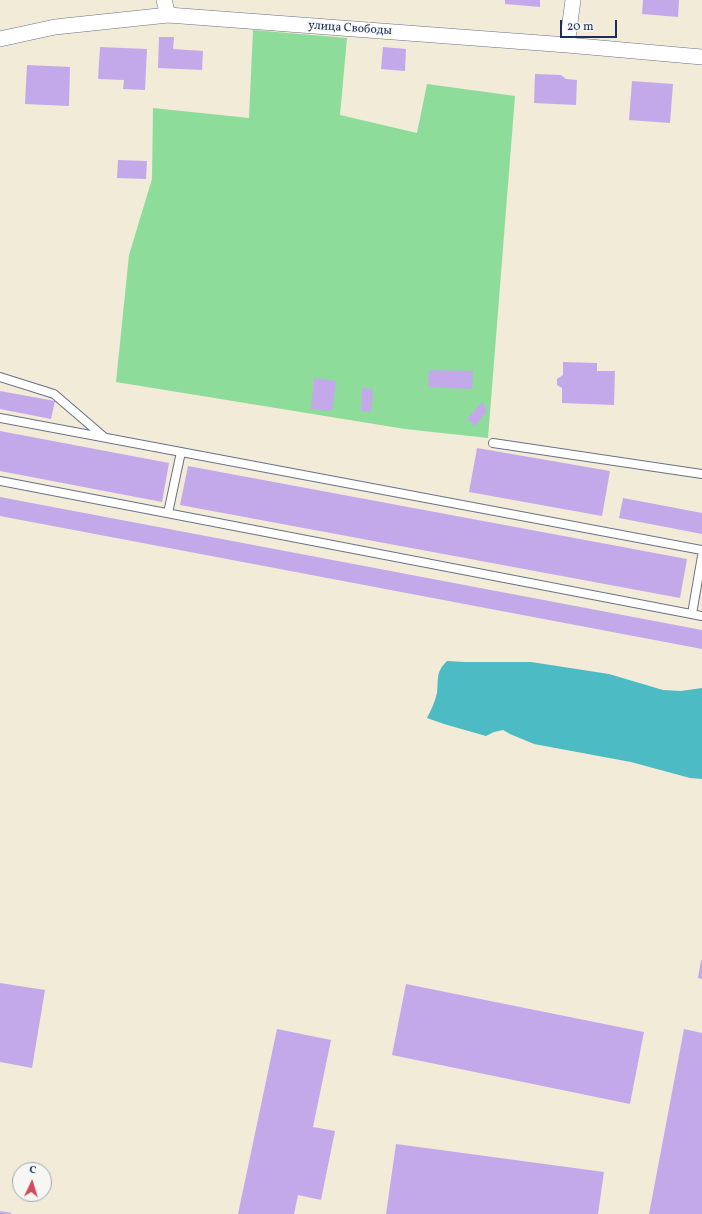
<!DOCTYPE html>
<meta charset="utf-8">
<style>
body{margin:0}
#map{position:relative;width:702px;height:1214px;overflow:hidden;background:#f1ebd8;font-family:Vollkorn,serif}
canvas{display:block}
.north{position:absolute;left:12px;top:1162px;width:40px;height:40px;box-sizing:border-box;background:#f6f6f2;border:1px solid #9ea6b7;border-radius:50%;rotate:4deg;font-size:11px;font-weight:700;line-height:16px;text-align:center;color:#1b2f5e}
.north::after{content:'';display:block;margin:auto;width:14px;height:18px;background:#d1495b;clip-path:polygon(50% 0,100% 100%,50% 72%,0 100%)}
.scale{position:absolute;left:560px;top:20px;width:57px;height:18px;box-sizing:border-box;border:2px solid #1b2f5e;border-top:0;padding-left:5px;font-size:12px;line-height:14px;white-space:nowrap;color:#1b2f5e;-webkit-text-stroke:3px #f6f6f2;paint-order:stroke}
</style>
<div id="map">
<canvas width="702" height="1214"></canvas>
<div class="north">С</div>
<div class="scale">20 m</div>
</div>
<script>
const ctx = document.querySelector('canvas').getContext('2d');
ctx.lineJoin = 'round';
function paint(path, color) {
  ctx.fillStyle = color;
  ctx.fill(path, 'evenodd');
}
function stroke(path, color, width, dash) {
  ctx.strokeStyle = color;
  ctx.lineWidth = width;
  ctx.lineCap = dash ? 'butt' : 'round';
  ctx.setLineDash(dash || []);
  ctx.stroke(path);
}
function drawText(font, color, halo, rows, align = 'center') {
  ctx.font = font + ' Vollkorn,serif';
  ctx.lineWidth = 3;
  ctx.setLineDash([]);
  ctx.textBaseline = 'middle';
  ctx.strokeStyle = halo;
  ctx.fillStyle = color;
  for (const [text, x, y, turn = 0] of rows) {
    ctx.save();
    ctx.translate(x, y);
    ctx.rotate((+turn || 0) * Math.PI / 180);
    ctx.textAlign = isNaN(turn) ? turn : align;
    if (halo) ctx.strokeText(text, 0, 0);
    ctx.fillText(text, 0, 0);
    ctx.restore();
  }
}
const green = new Path2D(`
 M253,30L347,38L340,115L417,133L427,84L515,96L488,438L405,429L116,382L129,255L152,179L153,108L249,118Z`);
const water = new Path2D(`
 M447,661L465,662H531L609,674L663,690L681,691L702,688V779L690,778L631,762L534,744L510,734L503,730L494,732L486,736L444,724L427,718C431,710 435,702 437,693C439,678 435,673 447,661Z`);
const building = new Path2D(`
 M505,0H540V7L505,4Z
 M643,0H679L678,17L642,14Z
 M159,37H174L173,49L203,51L202,70L158,68Z
 M100,47L147,49L145,90L123,89L124,80L98,79Z
 M383,47L406,49L405,71L381,69Z
 M27,65L70,67L69,106L25,104Z
 M535,74L561,75L566,79L577,80L576,105L534,103Z
 M632,81L673,84L670,123L629,120Z
 M118,160L147,161L146,179L117,178Z
 M563,362L597,363V371H615L614,405L562,403V388L557,385V379L563,375Z
 M429,370L473,371L472,389L428,387Z
 M314,378L336,381L332,411L311,409Z
 M362,388L373,389L371,412L361,411Z
 M0,391L55,401L51,419L0,409Z
 M482,402L487,411L475,426L467,419Z
 M0,431L169,463L162,502L0,471Z
 M477,448L610,471L602,516L469,492Z
 M188,466L687,559L680,598L180,505Z
 M0,497L702,630V649L0,516Z
 M623,498L702,513V534L619,518Z
 M701,960H702V979L698,978Z
 M0,983L45,990L32,1068L0,1062Z
 M406,984L644,1032L630,1104L392,1055Z
 M277,1029L331,1040L313,1127L335,1131L321,1200L298,1195L294,1214H238Z
 M684,1029L702,1033V1214H649Z
 M396,1144L604,1172L598,1214H386Z
 M0,1211L12,1213L11,1214H0Z`);
const service = new Path2D(`
 M0,377L54,394L104,437
 M0,418L702,550
 M493,443L702,474
 M0,481L702,616
 M168,513L181,452
 M692,614L702,556`);
const minor = new Path2D(`
 M164,0L168,15
 M0,39L55,27L168,15L567,45L702,57
 M567,45L573,0`);
const streetNames = [
 ["улица Свободы",350,29,4]
];
paint(green, '#8ddc9a');
paint(water, '#4cbbc3');
paint(building, '#c4a9ea');
stroke(service, '#667189', 10);
stroke(minor, '#667189', 16);
stroke(service, '#fff', 8);
stroke(minor, '#fff', 15);
drawText('12px', '#1b2f5e', '#f6f6f2', streetNames);
</script>
